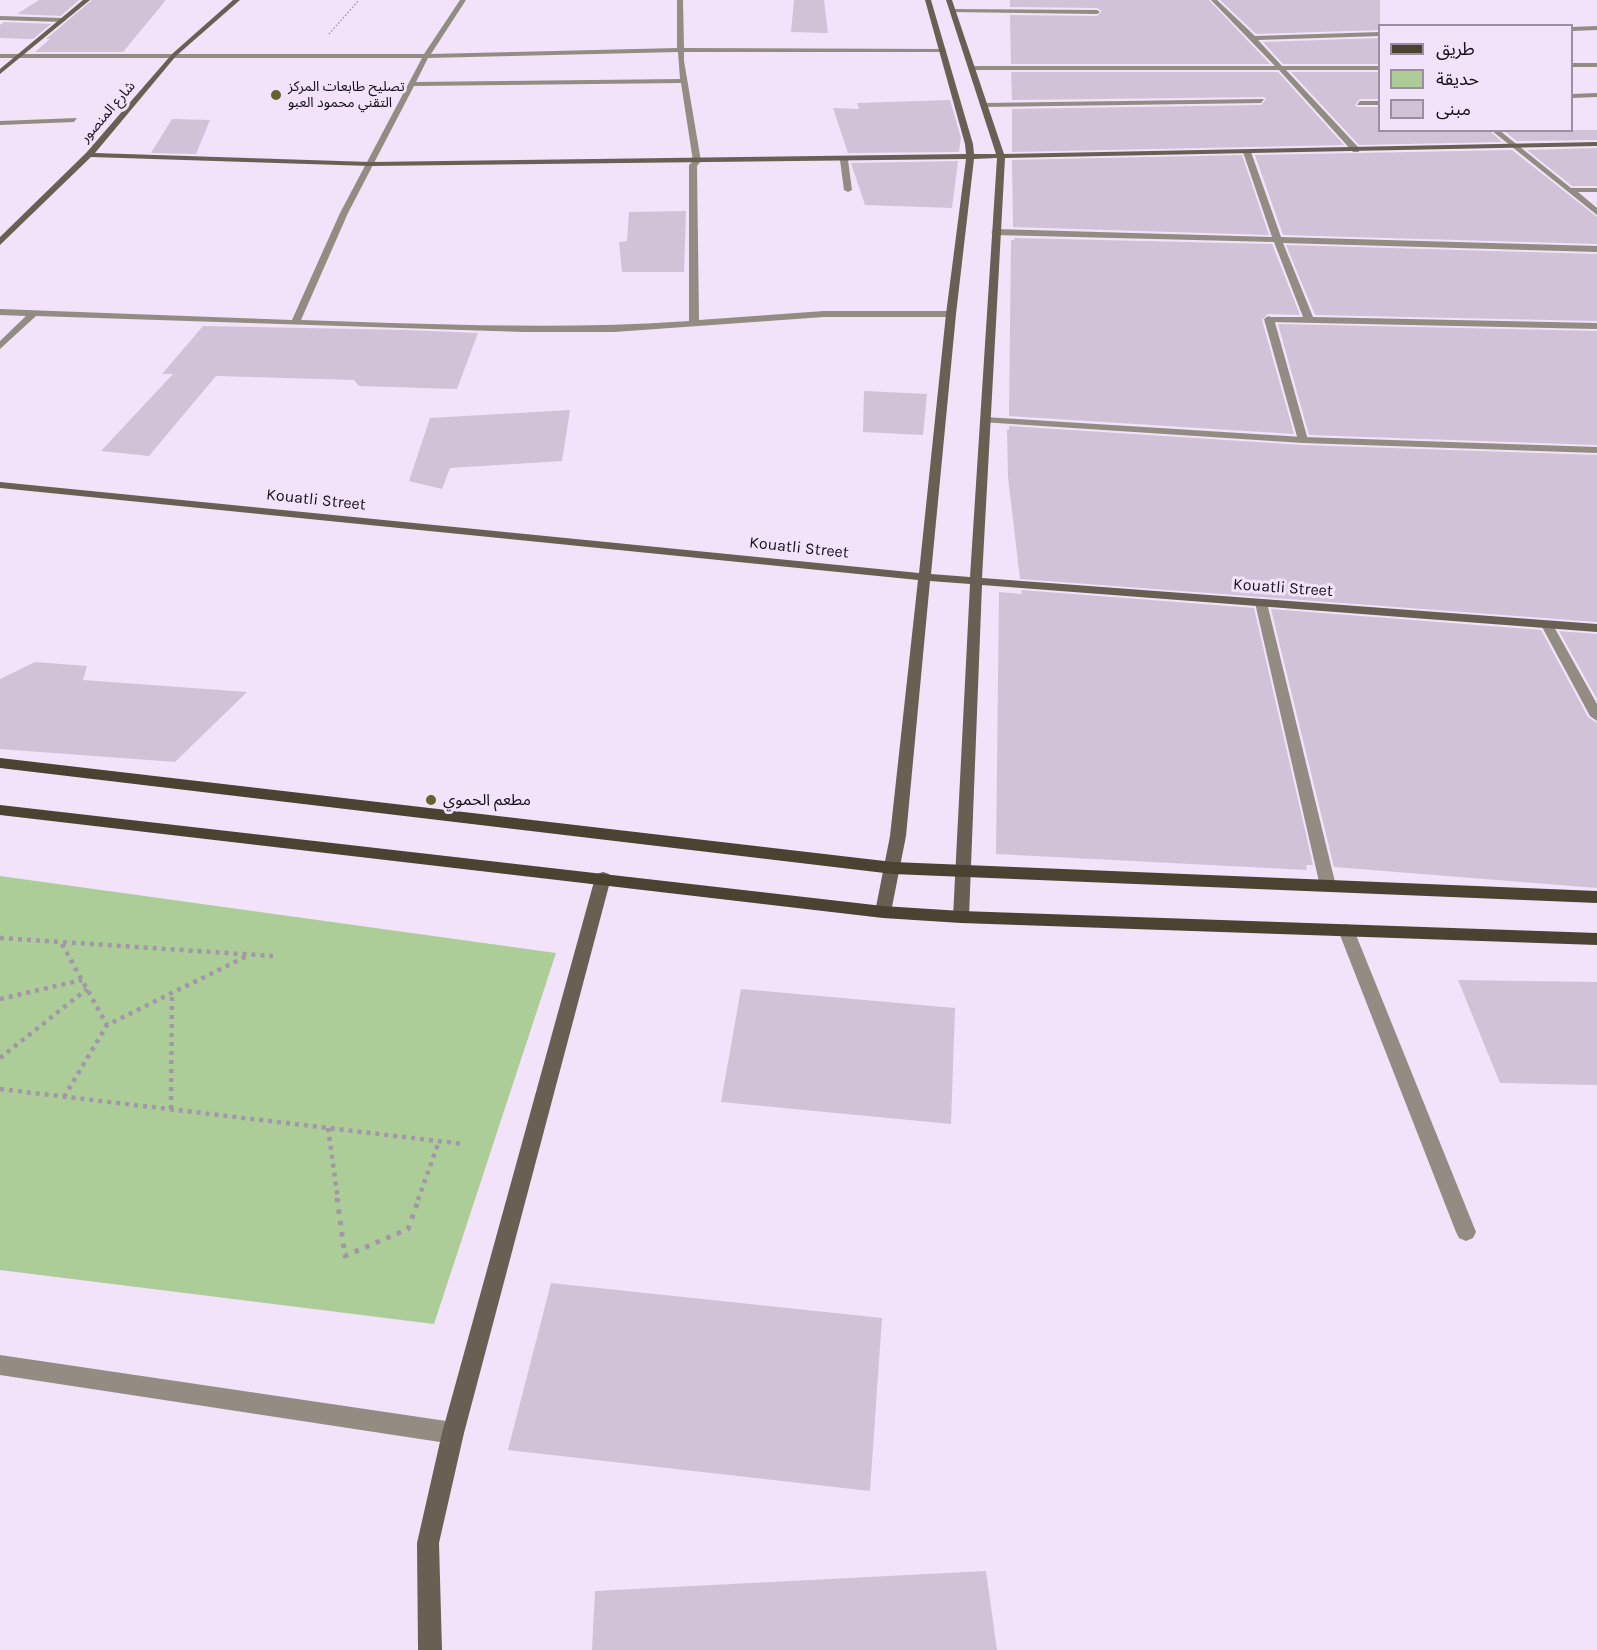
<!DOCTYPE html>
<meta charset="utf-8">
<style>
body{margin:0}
#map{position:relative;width:1597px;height:1650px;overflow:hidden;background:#f2e3fa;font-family:Karla,"Noto Sans Arabic",sans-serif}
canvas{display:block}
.legend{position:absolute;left:1378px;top:24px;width:195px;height:108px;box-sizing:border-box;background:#f2e3fa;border:2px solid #9a8e9f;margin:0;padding:8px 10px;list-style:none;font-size:18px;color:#150f17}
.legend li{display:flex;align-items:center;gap:12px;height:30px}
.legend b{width:30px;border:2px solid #9a8e9f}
</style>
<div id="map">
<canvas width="1597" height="1650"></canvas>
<ul class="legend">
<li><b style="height:8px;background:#4c4232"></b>طريق</li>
<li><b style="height:16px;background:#adcd98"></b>حديقة</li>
<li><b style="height:16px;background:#d1c2d8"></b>مبنى</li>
</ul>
</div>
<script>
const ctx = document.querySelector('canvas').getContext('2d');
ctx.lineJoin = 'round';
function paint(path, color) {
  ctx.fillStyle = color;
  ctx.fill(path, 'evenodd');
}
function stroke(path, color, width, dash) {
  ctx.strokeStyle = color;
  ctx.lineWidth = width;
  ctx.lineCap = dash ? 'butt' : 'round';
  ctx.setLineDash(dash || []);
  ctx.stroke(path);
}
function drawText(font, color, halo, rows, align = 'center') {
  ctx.font = font + ' Karla,"Noto Sans Arabic",sans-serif';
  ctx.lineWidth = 6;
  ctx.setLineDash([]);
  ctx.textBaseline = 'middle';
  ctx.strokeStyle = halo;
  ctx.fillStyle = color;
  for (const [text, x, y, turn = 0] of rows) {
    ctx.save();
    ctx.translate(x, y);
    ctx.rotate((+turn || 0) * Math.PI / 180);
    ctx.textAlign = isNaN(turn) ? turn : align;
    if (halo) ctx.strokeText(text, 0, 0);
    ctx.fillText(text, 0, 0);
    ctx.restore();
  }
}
const green = new Path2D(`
 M0,876L556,953L434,1324L0,1270Z`);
const building = new Path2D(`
 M39,0H79L61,16L17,14Z
 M92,0H166L123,52H35L50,39H46Z
 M794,0H824L828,33L791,32Z
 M1010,0H1209L1270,64H1011L1010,15L1097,16L1102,11L1097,8L1010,7Z
 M1220,0H1380V30L1256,34Z
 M4,22L51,24L33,39L0,38V25Z
 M1380,38V64H1283L1263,42Z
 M1011,72H1278L1344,145L1012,152V109L1261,105L1266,99L1264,97L1012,100Z
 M1291,72H1380V99H1360L1355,105L1357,107H1380V130H1489L1502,142L1359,145Z
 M950,100L961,138L959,152L848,153L833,108L859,109L857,103Z
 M172,119L210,120L196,154L151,153Z
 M1503,130H1597V140L1517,141Z
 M1597,148V186H1572L1527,150Z
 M1512,150L1597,217V244L1283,235L1255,155Z
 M1242,155L1269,235L1013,227L1012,160Z
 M958,161L952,208L865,205L851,163Z
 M686,211L684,272H622L619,242L627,241L629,212Z
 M1014,238L1272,244L1300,315L1268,314L1262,320L1294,434L1009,416L1011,240H1014Z
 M1286,245L1597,254V321L1315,315Z
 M1278,324L1597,331V445L1309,435Z
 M203,326L406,330L478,333L457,389L359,386L354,380L216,376L149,456L101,451L173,374H162Z
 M864,391L927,394L923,435L863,432Z
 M570,410L562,461L450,468L442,489L409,481L430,418Z
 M1009,426L1303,445L1597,455V622L1020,579L1008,477L1007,430H1009Z
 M1021,590L1254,608L1313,865H1306L1307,870L996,854L999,592L1022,594Z
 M1271,609L1541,630L1588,717L1597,723V888L1334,867Z
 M1559,631L1597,634V699Z
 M35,662L87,666L83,680L247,692L175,762L0,749V679Z
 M1458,980L1597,982V1085L1500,1083Z
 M741,989L955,1008L951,1124L721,1102Z
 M551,1283L882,1318L870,1491L508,1450Z
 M986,1571L997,1650H592L595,1591Z`);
const pathFar2 = new Path2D(`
 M329,34L359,0`);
const pathFar1 = new Path2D(`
 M0,938L273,956
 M62,944L107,1025L249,955
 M0,999L82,980
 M0,1058L87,989
 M0,1089L463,1144
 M64,1097L107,1025
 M171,1109L172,993
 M328,1128L338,1200
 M418,1200L439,1141`);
const path = new Path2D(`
 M337,1198L345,1256L408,1229L419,1198`);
const lane = new Path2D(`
 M953,9L1097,10L1100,12L1097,14L951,12Z
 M1269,316L1274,319L1308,440L1307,442H1299L1298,440L1264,319Z
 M1261,599L1267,603L1336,886L1334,890H1322L1320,886L1255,603Z
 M1346,924L1352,926L1354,930L1476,1232L1473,1238L1466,1241L1459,1238L1456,1232L1338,930L1340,926Z`);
const street = new Path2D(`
 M460,0H466L431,54L677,48V0H683L684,48L946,49L944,52H684V61L701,161L697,166L699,320L824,311H951L956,314L951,317H824L614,332H524L36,316L0,349V341L26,316L0,315V309L292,320L340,213L422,58H0V54H424ZM678,52L680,79L416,82L428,58ZM681,83L693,161L689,165V321C560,330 431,324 301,320L348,213L414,86Z
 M1211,0H1217L1255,36L1380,32V36L1258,40L1282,66H1380V70H1286L1359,148V152H1353L1279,70H972L969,68L972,66H1275Z
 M0,16L63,18L66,20L63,22L0,20Z
 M1597,26V30L1572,31V27Z
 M1572,63H1597V67H1572Z
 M1597,93V97L1572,98V94Z
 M1264,99L1261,103L984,107L980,105L984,103Z
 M1360,101H1380V105H1357Z
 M77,118L74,122L0,125V121Z
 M1491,130H1499L1571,188H1597V192H1578L1597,208V215Z
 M1247,150L1251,152L1281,237L1597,246V252L1283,243L1313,317L1597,323V329L1269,322L1266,321V317H1303L1274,242L995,235L991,232L995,229L1272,237L1243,152Z
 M844,158L848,160L852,190L848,192L844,190L840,160Z
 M985,417L1303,437L1597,447V453L1303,443L981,422L980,420Z
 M1547,621L1553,625L1597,704V721L1590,716L1541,625Z
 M0,1355L453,1422L461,1425L464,1433L461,1441L453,1444L0,1375Z`);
const secondary = new Path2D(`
 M83,0H90L0,74V69Z
 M233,0H240L176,56L95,153L370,162L966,154L965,144L925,0H931L973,144L974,154H996L946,0H952L1004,154L1597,142V146L1005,158L982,578L1597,624V632L982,585L969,917L967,921H955L953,917L970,584L930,581L906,836L891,912L889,916H877L875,912L890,836L918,580L0,488V482L919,573L946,314L966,159L370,166L91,157L0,245V237L86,153L172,54ZM997,158L970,577L931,574L956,314L974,159Z
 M603,872L609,874L611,878L464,1433L439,1543L442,1650H418L417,1543L442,1433L595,878L597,874Z`);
const primary = new Path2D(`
 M0,758L893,862L1597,891V903L893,874L0,768Z
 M0,805L883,906L961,911L1597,933V945L961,923L883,918L0,815Z`);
const markers = [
 [276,95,6,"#66612d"],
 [431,800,6,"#66612d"]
];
const farPoinames = [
 ["تصليح طابعات المركز",288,87],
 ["التقني محمود العبو",288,103]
];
const farStreetnames = [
 ["شارع المنصور",108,112,-49]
];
const streetNames = [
 ["Kouatli Street",316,500,6],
 ["Kouatli Street",799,548,6],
 ["Kouatli Street",1283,588,4]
];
const poiNames = [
 ["مطعم الحموي",443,800]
];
paint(green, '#adcd98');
paint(building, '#d1c2d8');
stroke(pathFar2, '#a296a8', 1.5, [1.5, 2]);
stroke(pathFar1, '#a296a8', 4.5, [4, 5]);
stroke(path, '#a296a8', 5, [4.5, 7]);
paint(lane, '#928c83');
paint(street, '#928c83');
paint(secondary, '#696053');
paint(primary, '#4c4232');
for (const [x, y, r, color] of markers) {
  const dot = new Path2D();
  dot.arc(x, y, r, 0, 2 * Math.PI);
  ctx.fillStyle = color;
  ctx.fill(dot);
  stroke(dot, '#f2e3fa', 2);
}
drawText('14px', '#150f17', '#f2e3fa', farPoinames, 'left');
drawText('14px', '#150f17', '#f2e3fa', farStreetnames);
drawText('16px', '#150f17', '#f2e3fa', streetNames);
drawText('16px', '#150f17', '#f2e3fa', poiNames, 'left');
</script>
